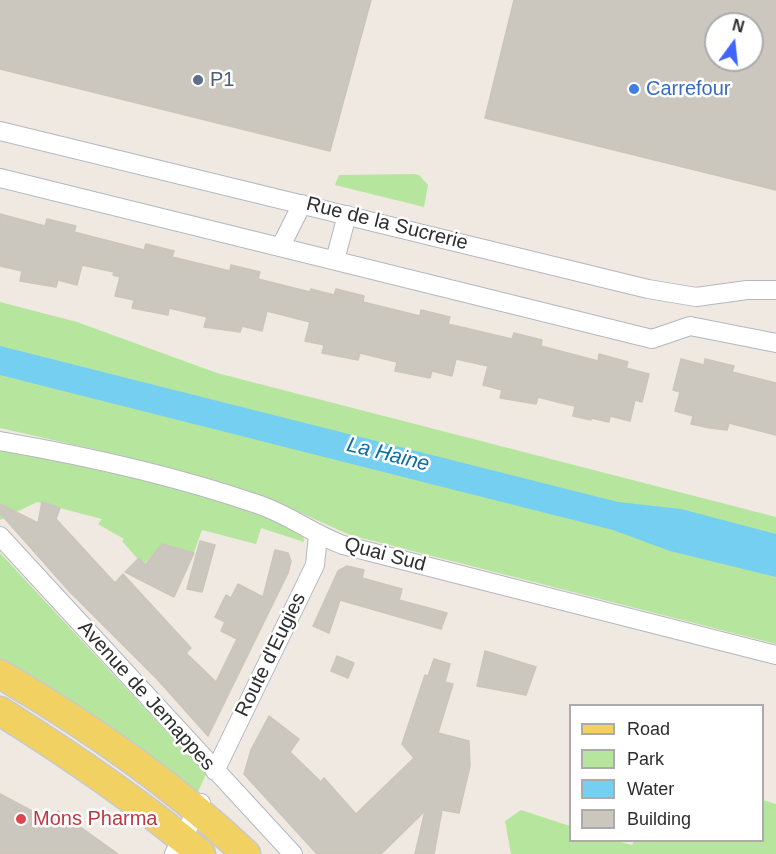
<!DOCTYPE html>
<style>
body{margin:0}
#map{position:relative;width:776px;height:854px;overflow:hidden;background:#efe9e1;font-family:Arial,sans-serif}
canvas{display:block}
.legend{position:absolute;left:569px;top:704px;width:195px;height:138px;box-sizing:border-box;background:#fff;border:2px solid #ababab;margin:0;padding:8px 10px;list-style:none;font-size:18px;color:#2e2e2e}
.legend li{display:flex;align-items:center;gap:12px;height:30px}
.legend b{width:30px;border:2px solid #ababab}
.north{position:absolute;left:704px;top:12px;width:60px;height:60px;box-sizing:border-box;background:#fff;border:2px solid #ababab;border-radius:50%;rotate:15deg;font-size:16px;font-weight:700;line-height:24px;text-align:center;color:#2e2e2e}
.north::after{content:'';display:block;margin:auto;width:21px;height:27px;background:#4264fb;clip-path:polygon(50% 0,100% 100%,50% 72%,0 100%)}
</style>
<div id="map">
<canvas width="776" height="854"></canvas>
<ul class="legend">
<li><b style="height:8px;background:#f2d163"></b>Road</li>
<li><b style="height:16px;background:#b6e59e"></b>Park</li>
<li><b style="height:16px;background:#75cff0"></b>Water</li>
<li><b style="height:16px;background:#cbc7bf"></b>Building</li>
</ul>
<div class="north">N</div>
</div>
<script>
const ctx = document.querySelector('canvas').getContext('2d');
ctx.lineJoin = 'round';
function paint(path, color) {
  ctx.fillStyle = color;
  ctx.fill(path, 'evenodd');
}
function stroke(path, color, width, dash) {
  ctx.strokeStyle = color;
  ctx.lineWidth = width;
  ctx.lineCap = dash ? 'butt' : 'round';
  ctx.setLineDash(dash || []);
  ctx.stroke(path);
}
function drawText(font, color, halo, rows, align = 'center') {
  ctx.font = font + ' Arial,sans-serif';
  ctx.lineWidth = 5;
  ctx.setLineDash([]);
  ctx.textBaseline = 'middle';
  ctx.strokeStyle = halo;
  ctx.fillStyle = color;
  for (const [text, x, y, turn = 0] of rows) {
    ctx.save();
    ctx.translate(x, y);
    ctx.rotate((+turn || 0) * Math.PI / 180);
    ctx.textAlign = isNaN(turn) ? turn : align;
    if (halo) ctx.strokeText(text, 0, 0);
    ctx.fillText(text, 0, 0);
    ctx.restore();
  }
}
const green = new Path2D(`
 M414,174L419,175L428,185L424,207L335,185L339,175Z
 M0,302L77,322L217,373L776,517V644L350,535L263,496L93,449L0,428Z
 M0,446L62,456L256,507L303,533L304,542L261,528L256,544L202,530L193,555L162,545L143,565L122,541L124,539L98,524L102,519L37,502L0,520Z
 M0,553L206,774L197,794L51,689L0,659Z
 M763,800L776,804V854H511L505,821L521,810L570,826V840L617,841L632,845L634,840H762Z`);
const water = new Path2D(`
 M0,346L618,502L681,509L776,534V577L670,551L613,530L0,375Z`);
const building = new Path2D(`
 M0,0H371L330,151L0,69Z
 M514,0H776V190L485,118ZM716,24H752V60H716Z
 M0,214L45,226L47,219L76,226L74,232L144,250L146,244L174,251L172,257L230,271L231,265L260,272L258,279L310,292L311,289L334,295L336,289L364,296L363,302L420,316L421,310L450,317L448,324L512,339L514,333L542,340L541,346L598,361L599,354L628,362L626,368L649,374L642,402L635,400L630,421L610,416L609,422L591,418V420L573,416L575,406L557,402L538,397L536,404L500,398L502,390L483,385L488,366L456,359L452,376L432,371L430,378L395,371L397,362L360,353L358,360L322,353L324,345L305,341L310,322L267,311L262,331L242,326L240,332L204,327L207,317L169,308L168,315L132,308L134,300L115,296L120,277L113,275L114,272L82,265L77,285L58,280L56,287L20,281L22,271L0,266Z
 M681,359L704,365L705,359L734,366L732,372L776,383V435L729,423L727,430L710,428L691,424L693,416L675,411L680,392L673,390Z
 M42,502L60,508L56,519L115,583L123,574L191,648L186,653L216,682L237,639L221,631L225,622L215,617L226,595L231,598L238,584L263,597L275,550L288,553L291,561L288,573L208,736L158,680L69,591L0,513V504L38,523Z
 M200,541L215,545L202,592L187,589Z
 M162,544L194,553L174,597L125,572L139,558L145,565Z
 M347,566L364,570L362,578L402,589L399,600L447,613L441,629L340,600L329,633L313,626L338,571Z
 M485,651L536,667L526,695L477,686Z
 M337,656L354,663L348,678L331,671Z
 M434,659L450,664L445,682L453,684L438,733L469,741L470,766L459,813L442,810L434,854H415L425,811L381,854H317L244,774L251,750L269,716L299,739L290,752L321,782L324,778L356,814L414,758L402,744L425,675L428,676Z
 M0,794L51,821L58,811L118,854H0Z`);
const street = new Path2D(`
 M0,131L648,289L696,297L747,290H776
 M0,178L652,339L690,326L776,343
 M281,246L302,204
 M335,260L347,215
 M0,441C87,456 173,475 257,504C288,514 313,534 343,545L776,655
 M0,536L293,854
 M215,771L315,565L318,535
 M174,854L201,803`);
const primary = new Path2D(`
 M0,674C87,725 173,784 246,854
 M0,711C70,755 138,801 201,854`);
const markers = [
 [198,80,6,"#5c6f8a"],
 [634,89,6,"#3f7fe0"],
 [21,819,6,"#e0444e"]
];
const serviceNames = [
 ["P1",210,80]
];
const shopNames = [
 ["Carrefour",646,89]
];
const streetNames = [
 ["Rue de la Sucrerie",387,224,14],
 ["Quai Sud",385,555,15],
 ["Route d'Eugies",271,655,-64],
 ["Avenue de Jemappes",146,696,48]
];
const healthNames = [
 ["Mons Pharma",33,819]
];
const waterNames = [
 ["La Haine",388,455,14]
];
paint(green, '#b6e59e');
paint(water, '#75cff0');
paint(building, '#cbc7bf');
stroke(building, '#cbc5ba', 1.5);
stroke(street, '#b4b7c1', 20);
stroke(primary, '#c9c9c9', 31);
stroke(street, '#fff', 18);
stroke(primary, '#f2d163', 28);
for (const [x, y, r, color] of markers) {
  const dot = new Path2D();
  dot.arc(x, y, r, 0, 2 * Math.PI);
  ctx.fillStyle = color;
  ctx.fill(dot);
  stroke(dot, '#fff', 2);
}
drawText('20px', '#4e5e75', '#fff', serviceNames, 'left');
drawText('20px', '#366cbe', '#fff', shopNames, 'left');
drawText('20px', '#2e2e2e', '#fff', streetNames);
drawText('20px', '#be3a42', '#fff', healthNames, 'left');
drawText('italic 21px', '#0d6fa3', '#fff', waterNames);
</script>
